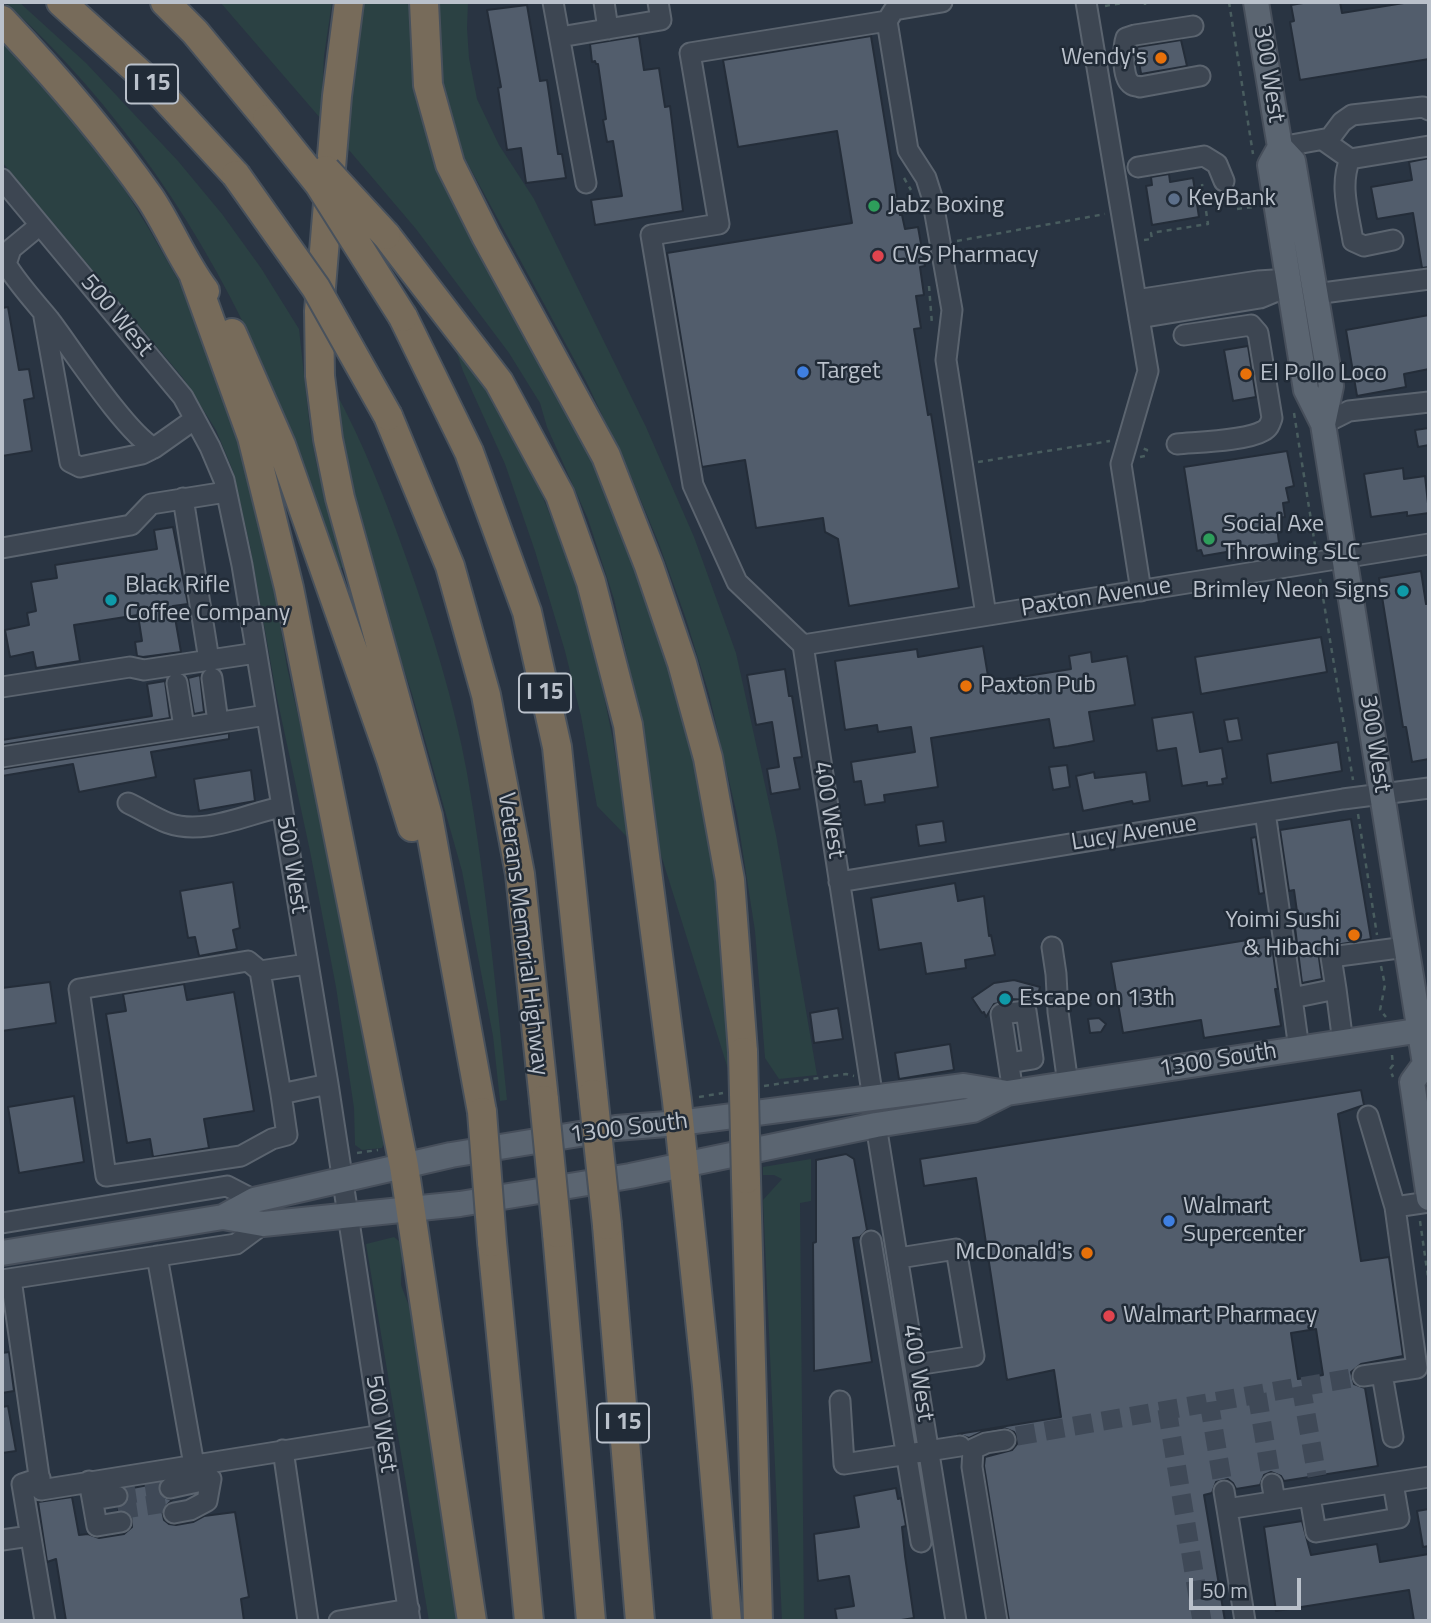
<!DOCTYPE html>
<style>
body{margin:0}
#map{position:relative;width:1431px;height:1623px;overflow:hidden;background:#293442;font-family:"Titillium Web",sans-serif}
canvas{display:block}
.frame{position:absolute;inset:0;border:4px solid #bac1cb;pointer-events:none}
.scale{position:absolute;left:1189px;top:1578px;width:112px;height:32px;box-sizing:border-box;border:4px solid #bac1cb;border-top:0;padding-left:9px;font-size:21px;line-height:24px;white-space:nowrap;color:#bac1cb;-webkit-text-stroke:5px #212b37;paint-order:stroke}
</style>
<div id="map">
<canvas width="1431" height="1623"></canvas>
<div class="frame"></div>
<div class="scale">50 m</div>
</div>
<script>
const ctx = document.querySelector('canvas').getContext('2d');
ctx.lineJoin = 'round';
function paint(path, color) {
  ctx.fillStyle = color;
  ctx.fill(path, 'evenodd');
}
function stroke(path, color, width, dash) {
  ctx.strokeStyle = color;
  ctx.lineWidth = width;
  ctx.lineCap = dash ? 'butt' : 'round';
  ctx.setLineDash(dash || []);
  ctx.stroke(path);
}
function drawText(font, color, halo, rows, align = 'center') {
  ctx.font = font + ' "Titillium Web",sans-serif';
  ctx.lineWidth = 5;
  ctx.setLineDash([]);
  ctx.textBaseline = 'middle';
  ctx.strokeStyle = halo;
  ctx.fillStyle = color;
  for (const [text, x, y, turn = 0] of rows) {
    ctx.save();
    ctx.translate(x, y);
    ctx.rotate((+turn || 0) * Math.PI / 180);
    ctx.textAlign = isNaN(turn) ? turn : align;
    if (halo) ctx.strokeText(text, 0, 0);
    ctx.fillText(text, 0, 0);
    ctx.restore();
  }
}
const green = new Path2D(`
 M5,2H19L86,63L178,161L222,214L261,268L299,329L310,429L317,466L345,567L335,570C313,505 294,437 267,374C207,235 117,103 5,2Z
 M220,2H332L324,56L321,119Z
 M356,2H411C411,31 410,61 415,91C419,118 430,144 440,170L562,400L601,481L629,549L664,649L689,730L719,886L735,1065L728,1069L656,839L646,741L614,599L588,519L547,427L540,403L509,353L416,229L343,143Z
 M440,2H468L467,28L469,58L477,99L499,145L534,199L646,427L694,537L736,653L776,835L817,1075L779,1079L765,1058L755,931L737,815L709,694L686,619L659,544L630,474L586,381L462,153L446,105L441,67L438,23Z
 M2,39L66,111L120,182L149,229L185,292L234,412L273,581L287,667L320,813L385,1141L382,1148L362,1150L355,1145L354,1108L336,987L310,851L277,698L250,546L233,471L216,430L183,378L2,162Z
 M450,333L476,360L522,446L559,537L582,603L598,667L613,740L628,838L597,806L581,716L565,651L535,551L505,464L463,371Z
 M333,387C363,442 387,503 408,563C432,631 454,701 467,773C486,881 496,991 507,1100L500,1101L493,1036L462,871L412,694L365,551L336,436Z
 M811,1159V1201L800,1203L804,1621H782L763,1200L782,1179L774,1175H763V1167Z
 M394,1237L399,1241L402,1249L401,1285L409,1306L416,1344L457,1621H429L366,1244Z`);
const building = new Path2D(`
 M1309,2H1340L1342,13L1410,2H1429V59L1300,80L1290,22L1294,21L1291,5Z
 M527,5L540,81L547,80L558,154H562L566,178L526,183L521,148L507,150L498,88L501,87L487,10Z
 M639,36L644,70L659,68L665,107L670,106L683,211L595,225L591,200L622,196L613,141L607,142L603,120L606,119L598,64H596L595,61L592,62L590,44Z
 M871,36L900,215H902L905,229L918,227L925,266L920,267L924,295L916,296L921,328L914,329L928,415L931,414L959,588L849,606L838,539L825,532L823,518L756,528L745,460L702,467L667,253L852,223L837,131L738,147L723,60Z
 M1181,40L1187,66L1141,74L1137,47Z
 M1429,158V267L1422,268L1413,213L1377,219L1371,187L1412,180L1409,162Z
 M1169,174L1170,182L1193,178L1199,217L1152,225L1146,186L1152,185L1151,177Z
 M8,307L19,370L29,369L34,398L24,400L32,451L2,456V308Z
 M1429,315V369L1404,374L1406,387L1357,396L1346,330Z
 M1248,346L1256,397L1233,401L1224,350Z
 M1429,428V445L1418,447L1415,430Z
 M1287,451L1294,486L1286,488L1289,502L1283,503L1285,517L1276,518L1279,543L1203,556L1201,550L1197,551L1184,467Z
 M1403,468L1404,479L1425,476L1429,513L1407,516V512L1371,517L1364,474Z
 M173,527L188,604L173,606L181,652L143,657L137,656L135,642L142,641L138,615L74,625L80,661L36,668L33,652L10,657L5,630L29,625L27,613L36,611L31,582L57,578L55,565L157,549L154,530Z
 M1421,571L1426,604H1429V759L1412,762L1406,727H1403L1379,578Z
 M1321,637L1327,672L1201,694L1195,657Z
 M983,646L989,682L1071,669L1069,656L1091,652L1092,662L1127,656L1135,705L1089,712L1094,741L1068,746L1054,748L1049,719L931,738L938,787L884,795L885,802L865,805L861,781L854,782L851,762L915,752L911,727L878,732L877,725L845,730L835,661L917,649L918,657Z
 M785,669L789,696H792L802,757L794,758L800,789L771,794L767,769L779,767L772,722L756,725L747,675Z
 M200,675L204,712L194,714L188,678Z
 M165,681L170,718L2,745V740L152,716L147,684Z
 M1193,712L1200,752L1222,748L1227,778L1222,779L1223,784L1207,786V782L1182,786L1176,748L1157,751L1152,718Z
 M1238,718L1242,740L1228,742L1224,720Z
 M229,733V739L151,752L156,777L79,792L73,764L2,776V769Z
 M1338,742L1342,771L1271,783L1267,754Z
 M1067,765L1070,787L1053,790L1049,767Z
 M251,770L255,801L199,811L194,779Z
 M1094,772L1095,778L1146,772L1150,801L1133,804L1132,801L1083,811L1076,776Z
 M1351,819L1371,939L1324,947L1319,958L1322,979L1302,983L1294,919H1298L1294,890L1289,891L1280,830Z
 M943,821L946,842L919,846L916,825Z
 M1256,837L1264,893L1259,894L1251,838Z
 M233,882L240,928L233,930L237,949L199,956L195,937L188,938L180,891Z
 M955,883L958,901L984,896L989,936L991,935L995,955L965,960L966,968L926,974L921,943L879,950L871,898Z
 M1266,937V939H1271L1278,989H1275L1281,1026L1204,1038L1201,1020L1123,1033L1111,962Z
 M1014,980L1040,987L1036,1004L1030,1000L1010,999V1001L994,1004L986,1017L984,1012L982,1013L972,998L994,983Z
 M50,982L56,1023L2,1031V988Z
 M184,984L187,1000L234,992L254,1111L204,1119L209,1148L153,1157L150,1139L127,1143L106,1014L126,1011L123,994Z
 M838,1008L843,1039L814,1043L810,1013Z
 M1099,1018L1106,1024L1101,1032L1090,1033L1088,1019Z
 M950,1044L954,1070L899,1079L895,1053Z
 M1361,1090L1364,1105L1338,1114L1361,1261L1389,1257L1403,1356L1361,1364L1351,1372L1354,1384L1365,1388L1378,1466L1284,1481L1281,1476L1271,1472L1264,1475L1260,1485L1236,1489L1233,1483L1228,1479L1216,1482L1212,1493L1204,1495L1225,1621H1009L984,1466L985,1457L1012,1450L1017,1444V1437L1014,1432L1004,1428L984,1431L969,1438L958,1434L1061,1417L1054,1370L1007,1380L976,1178L924,1186L920,1159ZM1316,1329L1323,1375L1298,1379L1291,1333Z
 M74,1096L84,1162L19,1173L8,1107Z
 M846,1154L854,1159L867,1230L860,1237L853,1238L872,1362L814,1371L813,1243L816,1242V1160Z
 M9,1352L14,1391L2,1393V1353Z
 M8,1406L16,1451L2,1453V1407Z
 M159,1483L161,1496L172,1500L162,1510L164,1520L169,1524L176,1525L193,1522L204,1516L235,1512L249,1597L241,1599L244,1621H66L56,1559L47,1562L38,1502L72,1497L79,1535L88,1534L99,1538L124,1534L132,1527L131,1515L126,1511L118,1510L128,1501L127,1489Z
 M896,1488L898,1499L901,1498L906,1526L902,1527L905,1556L914,1618L895,1621H837L835,1609L854,1606L849,1576L818,1581L814,1534L859,1527L854,1496Z
 M1429,1509V1546L1423,1547L1417,1511Z
 M1302,1521L1311,1555L1377,1544L1380,1562L1429,1554V1621H1414L1409,1590L1276,1611L1264,1527Z`);
const minorTunnel = new Path2D(`
 M1301,1386L1317,1476
 M1257,1394L1272,1484
 M1209,1402L1224,1491
 M1167,1409L1202,1621
 M988,1441L1363,1376
 M117,1496L170,1488
 M118,1510L172,1502`);
const path = new Path2D(`
 M1145,2V5
 M1229,2L1253,154
 M1105,6L1128,2
 M904,178L911,190
 M1237,209L1253,207
 M1144,240L1152,239L1151,233L1208,224L1202,184
 M957,241L1105,214
 M929,286L932,324
 M1294,413L1315,545
 M1140,457L1145,456L1147,450L1142,448
 M978,462L1110,441
 M1320,579L1353,780
 M1358,814L1377,935
 M1381,966L1385,985L1380,1010L1386,1017
 M1392,1055L1393,1065L1390,1069L1393,1077
 M764,1086L846,1074L854,1076
 M699,1097L723,1093
 M357,1153L378,1150
 M1420,1221L1429,1284`);
const minor = new Path2D(`
 M553,2L586,183
 M604,2L608,29
 M942,2L894,10L887,21L908,150L926,178L932,197L952,310L946,360L986,615
 M1086,2L1148,371L1121,464L1141,591
 M1193,26L1135,35L1126,38C1123,47 1122,76 1130,83C1132,86 1137,86 1140,87L1200,76
 M560,37L661,20L658,2
 M1323,140L1350,159L1429,146
 M1280,147L1330,138L1342,122L1352,115L1423,107L1429,110
 M1350,159C1339,186 1349,214 1353,241L1364,246L1393,240
 M1138,167L1204,156L1217,164L1224,181
 M2,179L183,397L210,447L224,480L242,565L328,1084L410,1621
 M40,225L11,249L6,264C18,284 34,301 49,319C71,348 126,433 154,448L195,419
 M1315,294L1429,279
 M1136,300L1258,281L1274,280L1289,286
 M44,317L70,462L80,467L142,454L154,448
 M1139,318L1260,298L1289,286
 M1323,424L1349,411L1429,402
 M1177,444C1198,442 1246,441 1263,431C1269,428 1270,424 1272,418L1258,333L1251,325L1184,335
 M183,498L209,660
 M2,548L131,525L151,504L226,492
 M803,645L737,582L693,485L651,235L719,224L690,53L887,21
 M803,645L1429,544
 M803,645L873,1099
 M212,678L218,722
 M177,683L184,727
 M2,687L130,667L144,670L256,653
 M2,757L266,715
 M128,803C141,809 155,818 168,823C204,836 246,814 281,807
 M1265,812L1292,998
 M839,882L1343,799L1429,788
 M1052,947L1056,974L1058,1012L1068,1084
 M307,964L260,971L281,1094L328,1084
 M260,971L248,961L79,989L106,1176L241,1156L272,1139L287,1135L281,1094
 M1336,989L1343,1043
 M1299,1049L1292,998L1336,989L1331,957L1406,947
 M1009,1063L1033,1059L1026,1011L1001,1014L1013,1092
 M876,1125L956,1621
 M1395,1207L1429,1202
 M2,1223L227,1186L254,1200
 M871,1241L921,1542
 M157,1256L194,1465
 M899,1258L956,1249L974,1356L916,1365
 M11,1279L41,1490L382,1435
 M2,1280L236,1244L263,1224
 M1382,1374L1393,1437
 M1363,1376L1417,1368L1395,1207L1368,1116
 M840,1401L844,1464L960,1446
 M283,1450L308,1621
 M40,1478L22,1484L45,1621
 M89,1481L97,1526L121,1522
 M1272,1484L1275,1501
 M170,1488L211,1479L207,1501L190,1510L174,1513
 M1224,1491L1227,1509
 M1310,1497L1316,1532L1399,1518L1393,1483
 M93,1500L117,1496
 M2,1540L30,1536
 M339,1621L409,1609
 M997,1621L972,1467L973,1449L986,1443L1005,1440
 M1245,1621L1227,1509L1429,1477`);
const major = new Path2D(`
 M1256,2L1280,147L1293,161L1331,386L1323,424
 M1280,147L1270,165L1306,390L1323,424L1425,1064L1429,1069
 M1425,1064L1412,1082L1429,1198
 M223,1217L263,1224L460,1204L630,1176L876,1125L973,1110L1007,1093L1429,1029
 M2,1253L223,1217L254,1200L451,1155L616,1128L679,1123L964,1086L1007,1093`);
const highway = new Path2D(`
 M61,2L154,86L236,175
 M165,2L195,32L267,119
 M349,2L337,96L319,311L320,376L328,439L340,498L428,816L482,1112
 M424,2L428,85L450,164L486,236L606,456L649,566L682,663L708,758L730,880L743,1052
 M2,20C55,76 106,135 150,198C170,228 183,262 205,291
 M386,235L499,382L560,495L591,582L628,725L677,1101L707,1386L727,1621
 M194,276L252,437L289,588L404,1166L472,1621
 M403,317L469,452L527,612L557,747L593,1094
 M232,333L281,445L391,759L412,827
 M388,416L450,566L486,695L520,874L544,1100
 M746,1179L758,1621
 M607,1225L640,1621
 M557,1233L591,1621
 M492,1242L529,1621`);
const highwayBridge = new Path2D(`
 M267,119L319,184L403,317
 M326,170L386,235
 M236,175L316,288L388,416
 M743,1052L746,1179
 M593,1094L607,1225
 M544,1100L557,1233
 M482,1112L492,1242`);
const markers = [
 [1161,58,7,"#e8710a"],
 [1174,199,7,"#5c6f8a"],
 [874,206,7,"#2e9e5b"],
 [878,256,7,"#e0444e"],
 [803,372,7,"#3f7fe0"],
 [1246,374,7,"#e8710a"],
 [1209,539,7,"#2e9e5b"],
 [1403,591,7,"#0f9aa8"],
 [111,600,7,"#0f9aa8"],
 [966,686,7,"#e8710a"],
 [1354,935,7,"#e8710a"],
 [1005,999,7,"#0f9aa8"],
 [1169,1221,7,"#3f7fe0"],
 [1087,1253,7,"#e8710a"],
 [1109,1316,7,"#e0444e"]
];
const shields = [
 [152,84,52],
 [545,693,52],
 [623,1423,52]
];
const shieldNames = [
 ["I 15",152,84],
 ["I 15",545,693],
 ["I 15",623,1423]
];
const poiNames = [
 ["Wendy's",1147,58,"right"],
 ["KeyBank",1188,199],
 ["Jabz Boxing",888,206],
 ["CVS Pharmacy",892,256],
 ["Target",817,372],
 ["El Pollo Loco",1260,374],
 ["Social Axe",1223,525],
 ["Throwing SLC",1223,553],
 ["Black Rifle",125,586],
 ["Coffee Company",125,614],
 ["Brimley Neon Signs",1389,591,"right"],
 ["Paxton Pub",980,686],
 ["Yoimi Sushi",1340,921,"right"],
 ["& Hibachi",1340,949,"right"],
 ["Escape on 13th",1019,999],
 ["Walmart",1183,1207],
 ["Supercenter",1183,1235],
 ["McDonald's",1073,1253,"right"],
 ["Walmart Pharmacy",1123,1316]
];
const streetNames = [
 ["300 West",1268,74,81],
 ["500 West",116,316,50],
 ["Paxton Avenue",1096,598,-9],
 ["300 West",1374,744,81],
 ["400 West",828,810,81],
 ["Lucy Avenue",1134,834,-9],
 ["500 West",291,865,81],
 ["Veterans Memorial Highway",522,934,83],
 ["1300 South",1218,1061,-9],
 ["1300 South",629,1129,-7],
 ["400 West",917,1373,81],
 ["500 West",380,1424,81]
];
paint(green, '#2b4143');
paint(building, '#525d6c');
stroke(building, '#242d39', 2);
stroke(minorTunnel, '#3f4957', 19, [19, 10]);
stroke(minor, '#5b646f', 23);
stroke(major, '#474f5b', 28);
stroke(highway, '#48515c', 32);
stroke(path, '#495d5f', 2.5, [5, 5]);
stroke(minor, '#3d4652', 19);
stroke(major, '#5b6571', 24);
stroke(highway, '#776b5a', 28);
stroke(highwayBridge, '#48515c', 32, []);
stroke(highwayBridge, '#776b5a', 28);
for (const [x, y, r, color] of markers) {
  const dot = new Path2D();
  dot.arc(x, y, r, 0, 2 * Math.PI);
  ctx.fillStyle = color;
  ctx.fill(dot);
  stroke(dot, '#212b37', 2.5);
}
for (const [x, y, w] of shields) {
  const box = new Path2D();
  box.roundRect(x - w / 2, y - 19.5, w, 39, 5);
  ctx.fillStyle = '#212b37';
  ctx.fill(box);
  stroke(box, '#bac1cb', 2);
}
drawText('bold 23px', '#bac1cb', null, shieldNames);
drawText('24px', '#bac1cb', '#212b37', poiNames, 'left');
drawText('24px', '#bac1cb', '#212b37', streetNames);
</script>
